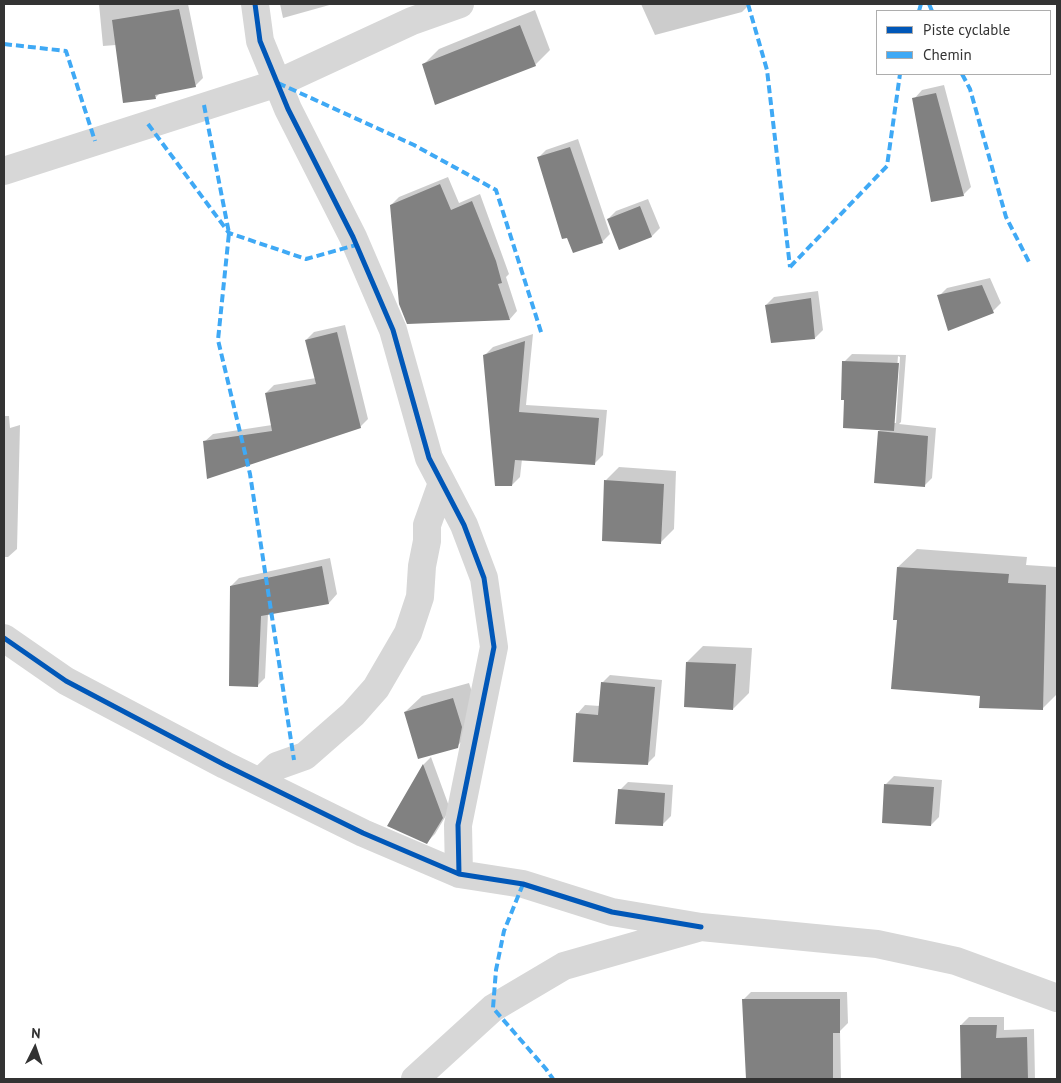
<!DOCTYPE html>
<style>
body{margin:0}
#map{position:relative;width:1061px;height:1083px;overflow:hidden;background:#fff;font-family:"PT Sans",sans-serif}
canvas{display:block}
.frame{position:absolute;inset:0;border:5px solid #333;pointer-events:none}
.legend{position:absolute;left:876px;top:10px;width:175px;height:65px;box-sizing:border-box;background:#fff;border:1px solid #adadad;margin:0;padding:6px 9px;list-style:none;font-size:15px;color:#333}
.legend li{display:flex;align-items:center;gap:10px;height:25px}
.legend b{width:25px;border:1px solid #adadad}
.north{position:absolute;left:10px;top:1023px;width:50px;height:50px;-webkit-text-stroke:4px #fff;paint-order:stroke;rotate:4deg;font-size:14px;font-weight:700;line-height:20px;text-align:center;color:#333}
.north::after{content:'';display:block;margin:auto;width:18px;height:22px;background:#333;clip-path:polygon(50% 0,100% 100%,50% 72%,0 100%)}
</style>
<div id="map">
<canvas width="1061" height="1083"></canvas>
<div class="frame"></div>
<ul class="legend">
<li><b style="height:6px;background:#0057b8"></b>Piste cyclable</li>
<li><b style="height:6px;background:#3fa9f5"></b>Chemin</li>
</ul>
<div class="north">N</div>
</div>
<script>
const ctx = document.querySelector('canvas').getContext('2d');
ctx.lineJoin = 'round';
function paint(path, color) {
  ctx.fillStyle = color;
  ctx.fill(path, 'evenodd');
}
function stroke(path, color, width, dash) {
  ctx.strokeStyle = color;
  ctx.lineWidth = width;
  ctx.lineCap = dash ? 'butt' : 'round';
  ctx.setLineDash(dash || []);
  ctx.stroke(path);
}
const shadow = new Path2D(`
 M99,4H188L203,78L195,86L160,93L155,98L116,45L103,46Z
 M280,4H333L283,18Z
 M641,4H750L742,12L655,35Z
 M535,10L550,50L535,65L424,64L439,49Z
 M944,85L971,187L963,195L914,99L922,90Z
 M578,139L610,234L602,242L538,158L546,150Z
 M448,177L459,203L480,194L509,274L506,277L517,311L510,319L391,205L399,197Z
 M648,199L660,228L652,236L619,248L608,219L616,211Z
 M990,278L1001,303L993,311L939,296L947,288Z
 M818,291L823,330L815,338L766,305L774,297Z
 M345,325L368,419L360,427L204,442L213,434L272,425L266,393L274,385L316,378L306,340L314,332Z
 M533,334L526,405L607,410L603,455L595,463L522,459L520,477L512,485L485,355L493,347Z
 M852,354L906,355L901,422L899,424L936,428L932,478L924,486L879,431L881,429L845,399L844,362ZM898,356L900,357L896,423H893Z
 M4,416H9L10,428L20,425L17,549L8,557H4Z
 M619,467L676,471L674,529L660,543L606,480Z
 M917,549L1027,557L1026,565L1057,567V694L1043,708L981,694L899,619L898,567Z
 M330,558L337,594L329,603L268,614L265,678L257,686L231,586L239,578Z
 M703,646L752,648L749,693L733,709L687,662Z
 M610,675L662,680L655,756L647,764L577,714L585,705L600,706L602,683Z
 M469,683L478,710L474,730L457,746L405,712L422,696Z
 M431,757L450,809L435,834L427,842L388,826L424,764Z
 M894,776L942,780L939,817L931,825L886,784Z
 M628,782L673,785L671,816L663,824L620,790Z
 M751,992H847L848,1023L840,1031L841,1079H747L743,1000Z
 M969,1017H1004V1030L1034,1029L1035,1079H962L961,1025Z`);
const building = new Path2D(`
 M179,9L196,87L155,95L156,99L123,103L112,20Z
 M520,25L536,66L435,105L422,64Z
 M936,93L964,196L931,202L912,98Z
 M570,147L603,243L573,253L567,238L562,239L537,157Z
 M440,184L451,210L472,201L496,261L502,283L498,284L510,320L407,324L399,304L390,205Z
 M640,206L652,237L619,250L607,219Z
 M982,285L994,313L948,331L937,295Z
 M811,298L815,339L771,343L765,305Z
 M337,332L361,428L207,479L203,441L272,431L265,393L316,384L305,340Z
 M525,341L519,412L599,418L595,465L515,460L512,486H495L483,355Z
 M842,361L899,363L894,431L843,428L844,400H841Z
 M878,431L928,436L925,487L874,483Z
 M604,480L664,484L661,544L602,541Z
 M322,566L329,604L261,616L258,687L229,686L230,586Z
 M897,567L1009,574L1008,583L1046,585L1043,710L979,708L980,696L891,689L897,620H893Z
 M686,662L736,664L733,710L684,707Z
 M601,682L655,687L648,765L573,762L576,713L598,715Z
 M453,698L462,727L458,748L418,759L404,712Z
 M423,764L443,818L427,844L387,826Z
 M884,784L934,787L931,826L882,823Z
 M618,789L665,793L663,826L615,824Z
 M742,999H840V1033H833V1079H746Z
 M960,1025H997L996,1038L1027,1037L1028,1079H961Z`);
const minor = new Path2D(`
 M255,4L260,41L288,109L353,237L393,330L429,458L464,525L484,578L494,647L458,825L459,874
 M4,171L278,83L412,21L460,4
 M4,638L66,681L225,765L363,833L459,874L523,884L612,912L701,927
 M260,782L277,766L305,756L353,714L376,688L408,633L420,597L422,566L427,541V525L442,483
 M415,1079L493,1008L564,966L701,927L877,944L956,961L1057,998`);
const quiet = new Path2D(`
 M748,4L767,70L790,267
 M929,4L932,11
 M919,11L921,4
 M4,44L66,51L95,141
 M962,74L970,89L1006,217L1029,262
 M278,83L414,145L496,190L542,335
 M204,105L229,233L218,340L250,474L294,760
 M148,124L229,233L306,259L356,245
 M790,267L887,166L900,74
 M523,884L504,931L496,970L493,1008L546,1069L553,1079`);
const cycleway = new Path2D(`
 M255,4L260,41L288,109L353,237L393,330L429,458L464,525L484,578L494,647L458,825L459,874
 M4,638L66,681L225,765L363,833L459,874L523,884L612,912L701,927`);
paint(shadow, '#0003');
paint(building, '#818181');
stroke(minor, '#d7d7d7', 28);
stroke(quiet, '#3fa9f5', 4, [8, 4]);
stroke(cycleway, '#0057b8', 5);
</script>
